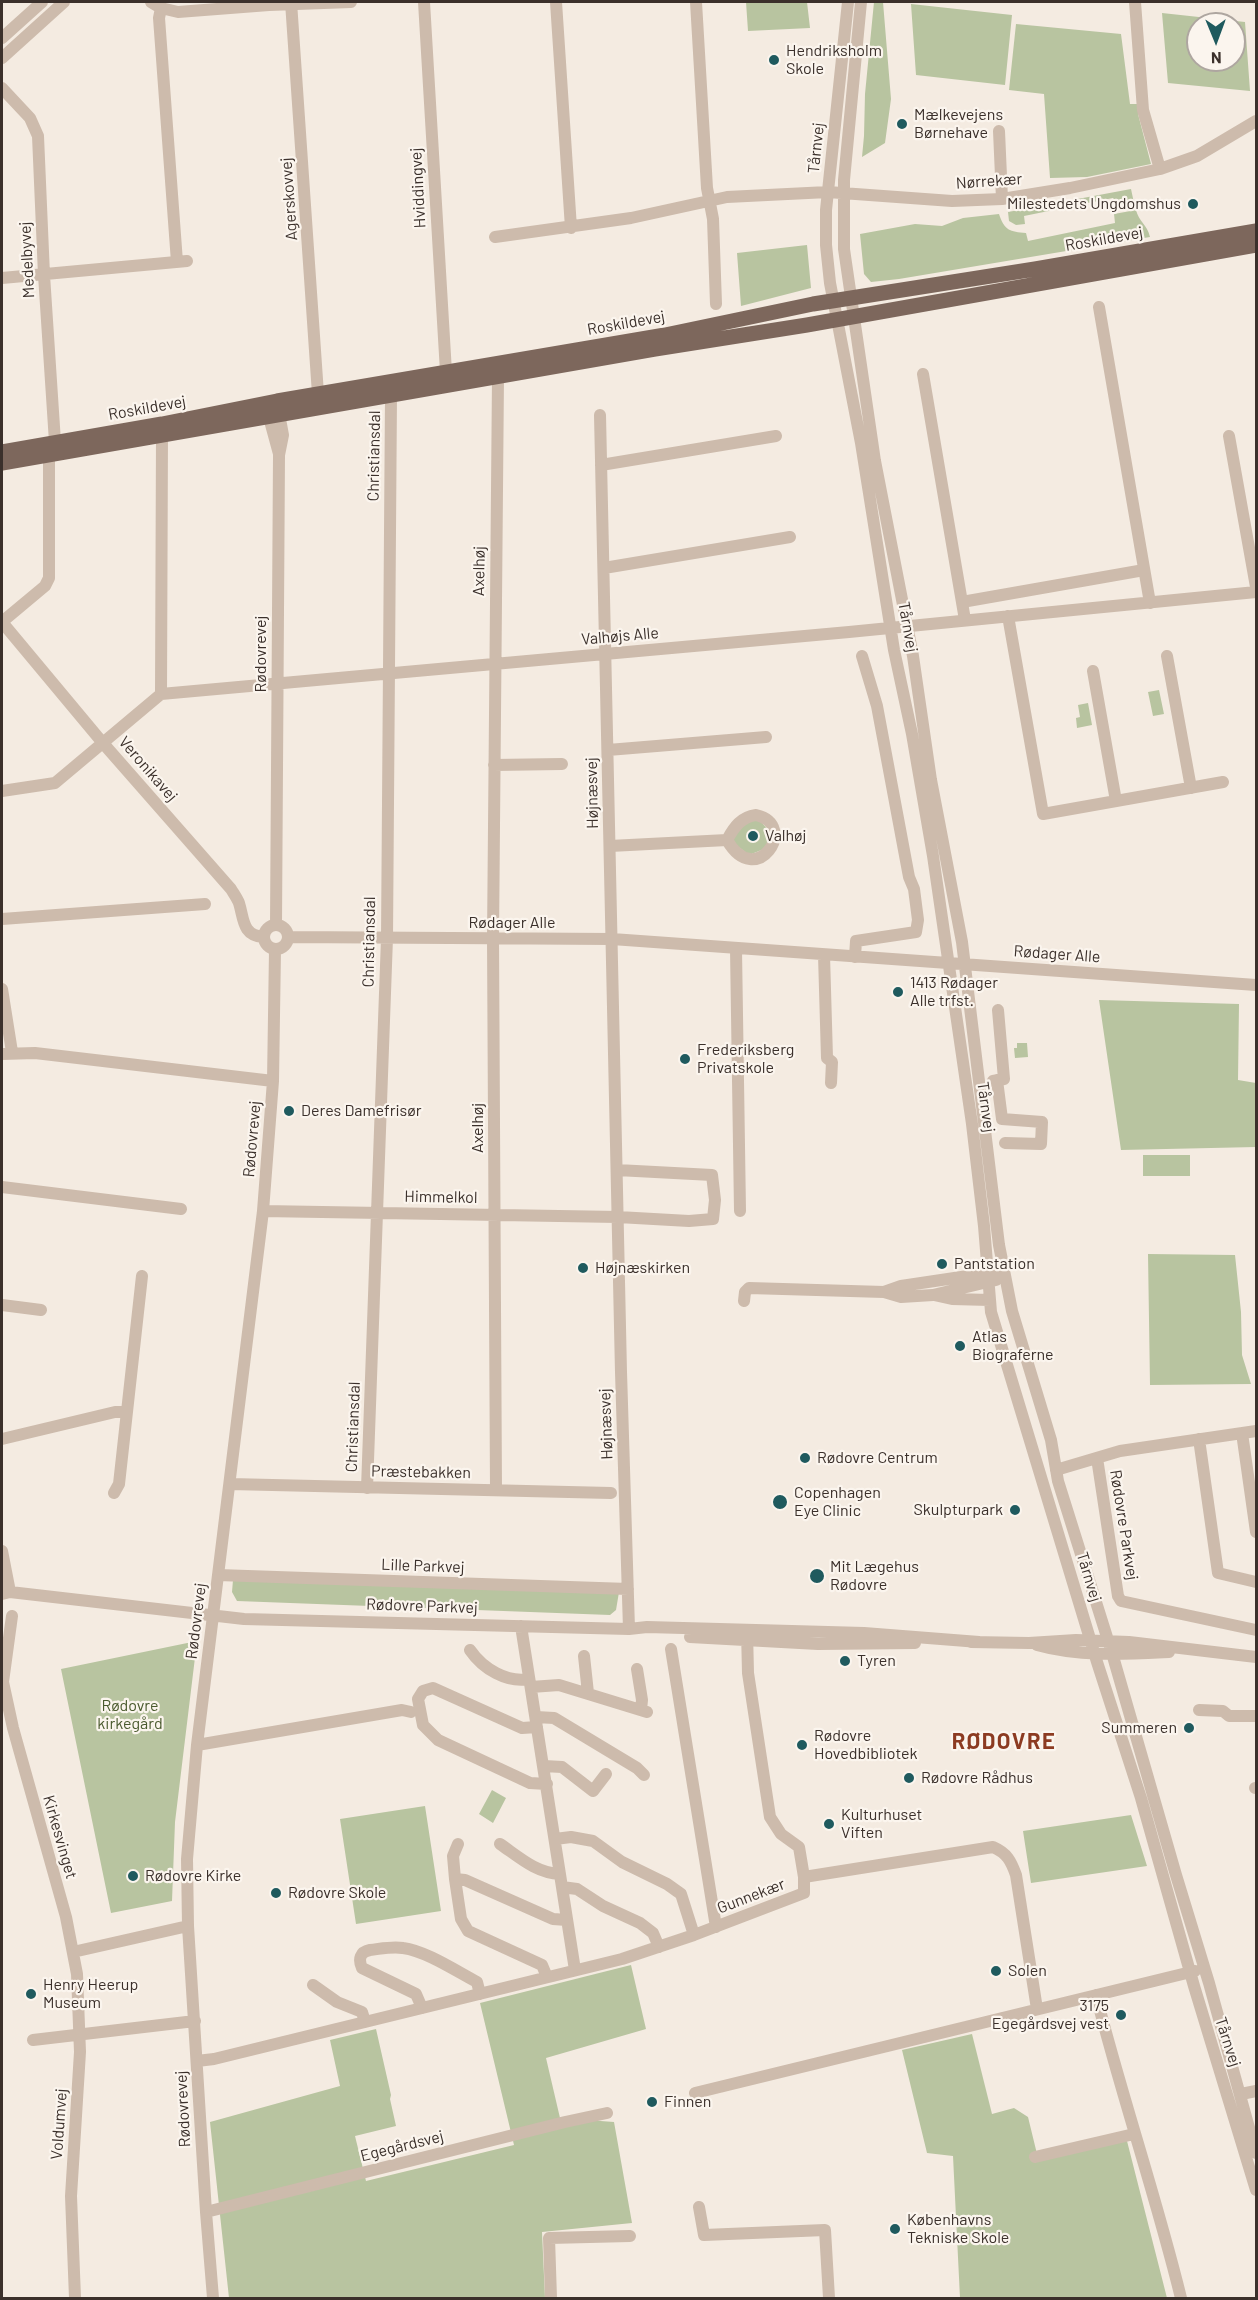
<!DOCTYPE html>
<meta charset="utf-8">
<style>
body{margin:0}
#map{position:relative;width:1258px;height:2300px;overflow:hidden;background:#f4ebe1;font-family:Barlow,sans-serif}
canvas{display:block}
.frame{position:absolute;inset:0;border:3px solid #3b302b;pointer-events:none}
.north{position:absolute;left:1186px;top:12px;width:60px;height:60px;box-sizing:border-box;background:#fbf5ee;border:2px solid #aea6a0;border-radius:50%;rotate:179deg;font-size:16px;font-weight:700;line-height:24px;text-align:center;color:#3b302b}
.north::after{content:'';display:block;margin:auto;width:21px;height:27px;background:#1f5a5e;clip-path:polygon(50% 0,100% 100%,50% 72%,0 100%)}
</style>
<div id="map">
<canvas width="1258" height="2300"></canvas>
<div class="frame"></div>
<div class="north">N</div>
</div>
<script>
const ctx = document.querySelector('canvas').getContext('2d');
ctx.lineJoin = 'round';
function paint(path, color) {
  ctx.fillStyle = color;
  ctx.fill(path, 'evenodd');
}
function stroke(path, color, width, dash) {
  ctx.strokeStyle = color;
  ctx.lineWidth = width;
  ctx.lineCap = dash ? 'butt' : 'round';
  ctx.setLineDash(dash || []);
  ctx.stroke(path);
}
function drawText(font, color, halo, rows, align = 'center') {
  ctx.font = font + ' Barlow,sans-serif';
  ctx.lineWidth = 4.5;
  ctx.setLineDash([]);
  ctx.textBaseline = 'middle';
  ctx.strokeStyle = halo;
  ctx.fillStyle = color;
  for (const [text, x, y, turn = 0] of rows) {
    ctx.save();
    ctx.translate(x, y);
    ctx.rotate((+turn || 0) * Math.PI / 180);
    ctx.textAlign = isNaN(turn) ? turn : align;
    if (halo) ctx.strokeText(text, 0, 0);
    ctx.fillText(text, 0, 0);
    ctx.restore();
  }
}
const green = new Path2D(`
 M746,2H807L810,28L748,31Z
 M874,2H883L891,99L885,143L862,157L864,136L865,94Z
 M911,4L1012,15L1005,85L916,75Z
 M1162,13L1245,22L1250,91L1168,83ZM1198,24H1234V60H1198Z
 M1016,24L1121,34L1130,104H1138V114L1151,164L1087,177L1050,178L1044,94L1009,90Z
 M1131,189L1134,203L1116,206L1113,198L1024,216L1025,224L1016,225L1009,221L1008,212Z
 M1136,210C1139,222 1147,224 1150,237L899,279L871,282L864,274L860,234L915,224L942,226L963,218L999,214C1004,230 1010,232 1026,233L1028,241L1115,223L1114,214Z
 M807,245L811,288L741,306L737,253Z
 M1159,690L1164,714L1153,716L1148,692Z
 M1088,703L1092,725L1077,728L1076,718L1080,717L1078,705Z
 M757,818L770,831L769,847L749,855L731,841L736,829Z
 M1099,1000L1239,1004L1238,1080L1256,1083V1147L1121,1150Z
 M1017,1043H1027L1028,1057L1015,1058L1014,1048H1017Z
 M1143,1155H1190V1176H1143Z
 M1148,1254L1235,1255L1241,1312L1242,1355L1251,1384L1150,1385Z
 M233,1580L619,1592L616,1610L610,1615L237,1601L232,1592Z
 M197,1641L175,1822L172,1901L111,1913L61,1669Z
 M492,1790L506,1798L493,1823L479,1814Z
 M425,1806L441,1911L356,1924L340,1819Z
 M1131,1815L1147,1866L1031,1883L1023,1831Z
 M631,1965L646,2029L546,2058L560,2118L614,2122L632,2223L542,2232L545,2298H229L210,2122L340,2086L330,2040L376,2029L391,2095L390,2099L396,2126L355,2136L366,2181L514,2145L480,2003Z
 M972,2034L992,2114L1014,2108L1028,2117L1037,2154L1127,2141L1167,2298H960L953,2156L927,2153L902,2050Z`);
const minor = new Path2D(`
 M151,2L161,8L178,12L269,5L351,2
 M291,2L318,394
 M424,2L446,372
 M556,2L571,228
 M696,2L707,188L713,219L716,304
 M848,2L826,210V245L830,283L861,443L894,650L912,734L933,856L972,1124L984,1226L991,1312L1097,1662L1141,1798L1194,1986L1256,2190
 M861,2L844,180V249L875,461L913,656L931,780L962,942L999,1245L1012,1311L1051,1440L1058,1481L1112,1653L1176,1875L1209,1983L1256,2153
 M1135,2L1143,110L1160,169
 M161,8L159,18L177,262
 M2,38L42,2
 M2,58L64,2
 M2,88L30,118L38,136L44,275L55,442
 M999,131L1002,199
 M495,237L631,218L727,197L828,192L952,201L1002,199L1070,188L1160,169L1197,156L1256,121
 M2,278L187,261
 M1099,307L1150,603
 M923,374L965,620
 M267,410L279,454
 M600,415L621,1372L629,1629
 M1229,436L1256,587
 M601,465L776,436
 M604,568L790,537
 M962,602L1144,570
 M1008,616L1043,814L1223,782
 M2,622L102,742L231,889C234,894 237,898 239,903C244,919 242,935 263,937
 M2,622L45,586L49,578V454
 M1167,656L1191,788
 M1093,671L1116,801
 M161,694L162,435
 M608,750L766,737
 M494,765L562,764
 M2,791L55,783L161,694L849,632L1256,592
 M756,815C800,825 756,891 727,840C734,827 741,817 756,815Z
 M610,846L727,840
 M2,919L205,904
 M264 937a12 12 0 1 1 24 0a12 12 0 1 1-24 0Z
 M276,925L279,455L283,435L278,408
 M288,937L612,939L1256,985
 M736,949L740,1211
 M824,955L827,1058L832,1062L831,1083
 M855,957L856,941L916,932L918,920L914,889L909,877L877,706L862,656
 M2,989L12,1052
 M2,1054L35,1053L273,1081
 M997,1080L1002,1119L1042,1122L1041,1144L1005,1143
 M993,1081L1004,1079L998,1010
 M2,1187L181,1209
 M263,1211L618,1217L689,1221L713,1219L715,1200L712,1175L617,1170
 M884,1292L901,1286L988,1273L995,1274
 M934,1295L952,1299L990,1300
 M744,1301L745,1292L749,1288L884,1292L901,1297L933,1295L996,1280
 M2,1305L41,1310
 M1242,1433L1256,1532
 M2,1439L115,1412H127
 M1199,1439L1218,1573L1256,1582
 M1097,1458L1118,1596L1121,1601L1256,1630
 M1056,1470L1120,1451L1256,1431
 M230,1484L611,1493
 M367,1488L387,938L391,396
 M496,1489L493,939L498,377
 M114,1493L119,1484L142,1276
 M2,1551L10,1592
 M218,1575L628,1589
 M2,1594L10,1592L244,1619L629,1629L647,1627L864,1633L979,1642
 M12,1616L3,1682L13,1728L66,1917L77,1974L80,2052L71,2196L75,2298
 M521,1626L575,1970
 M690,1637L818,1644L915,1643
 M971,1642L1029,1643L1076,1640L1129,1642L1256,1657
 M1037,1645C1079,1657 1127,1654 1169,1652
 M671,1649L716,1927
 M470,1650C483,1669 507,1683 529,1679
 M584,1656L588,1693
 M637,1669L642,1700L641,1710
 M531,1687L559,1685L647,1712
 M1199,1710L1223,1711L1229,1716H1256
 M536,1717L554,1718L637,1768L644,1775
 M537,1727L522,1728L433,1688L423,1691L418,1699L423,1725L438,1740L530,1783L547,1784
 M197,1745L402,1710L411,1712
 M544,1766L562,1767L593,1791L606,1774
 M1255,1788H1256
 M555,1839L571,1837L593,1841L622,1862L667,1884L681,1894L694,1935
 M500,1844C519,1857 536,1873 560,1874
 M804,1877L993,1847C1007,1853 1011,1861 1016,1875L1037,2009
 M455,1879L453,1856L458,1844
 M562,1887L577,1889L603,1906L640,1923L653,1933L659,1947
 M73,1952L188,1926
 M547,1977L542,1965L468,1931L461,1919L455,1879L465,1880L553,1919L567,1920
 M313,1985L337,2002L362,2012L365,2022
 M1096,1995C1122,2097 1156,2196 1181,2298
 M422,2008L416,1994L362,1968C358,1959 360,1952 370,1950C380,1949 392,1946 403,1948C426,1951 456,1971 477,1982L480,1994
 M33,2040L195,2021
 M197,2061L214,2059L622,1959L694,1935L804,1893V1877L799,1847L781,1834L770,1817L748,1673L747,1631
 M695,2093L1195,1971
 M1241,2094L1256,2091
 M1035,2157L1134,2134
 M699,2207L704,2235L825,2230L829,2298
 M206,2212L565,2122L607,2113
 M213,2298L206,2212L188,1926L187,1859L197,1745L263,1211L273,1081L275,950
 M551,2298L549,2238L630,2236`);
const major = new Path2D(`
 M2,452L162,424L277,401L665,335L813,304L1035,269L1256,231
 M2,463L655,349L807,325L1256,245`);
const markers = [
 [774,60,6,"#1f5a5e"],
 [902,124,6,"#1f5a5e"],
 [1193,204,6,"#1f5a5e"],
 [753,836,6,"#1f5a5e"],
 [898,992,6,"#1f5a5e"],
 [685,1059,6,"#1f5a5e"],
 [289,1111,6,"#1f5a5e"],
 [942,1264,6,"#1f5a5e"],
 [583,1268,6,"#1f5a5e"],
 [960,1346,6,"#1f5a5e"],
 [805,1458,6,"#1f5a5e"],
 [780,1502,8,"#1f5a5e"],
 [1015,1510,6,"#1f5a5e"],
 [817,1576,8,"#1f5a5e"],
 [845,1661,6,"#1f5a5e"],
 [1189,1728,6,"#1f5a5e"],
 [802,1745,6,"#1f5a5e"],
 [909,1778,6,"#1f5a5e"],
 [829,1824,6,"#1f5a5e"],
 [133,1876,6,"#1f5a5e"],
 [276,1893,6,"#1f5a5e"],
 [996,1971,6,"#1f5a5e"],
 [31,1994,6,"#1f5a5e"],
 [1121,2015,6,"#1f5a5e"],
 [652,2102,6,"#1f5a5e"],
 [895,2229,6,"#1f5a5e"]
];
const poiNames = [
 ["Hendriksholm",786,51],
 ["Skole",786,69],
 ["Mælkevejens",914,115],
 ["Børnehave",914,133],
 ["Milestedets Ungdomshus",1181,204,"right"],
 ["Valhøj",765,836],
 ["1413 Rødager",910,983],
 ["Alle trfst.",910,1001],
 ["Frederiksberg",697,1050],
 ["Privatskole",697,1068],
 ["Deres Damefrisør",301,1111],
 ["Pantstation",954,1264],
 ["Højnæskirken",595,1268],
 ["Atlas",972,1337],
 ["Biograferne",972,1355],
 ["Rødovre Centrum",817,1458],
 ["Copenhagen",794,1493],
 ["Eye Clinic",794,1511],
 ["Skulpturpark",1003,1510,"right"],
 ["Mit Lægehus",830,1567],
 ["Rødovre",830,1585],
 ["Tyren",857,1661],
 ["Summeren",1177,1728,"right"],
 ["Rødovre",814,1736],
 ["Hovedbibliotek",814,1754],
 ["Rødovre Rådhus",921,1778],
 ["Kulturhuset",841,1815],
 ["Viften",841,1833],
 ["Rødovre Kirke",145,1876],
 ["Rødovre Skole",288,1893],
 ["Solen",1008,1971],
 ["Henry Heerup",43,1985],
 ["Museum",43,2003],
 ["3175",1109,2006,"right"],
 ["Egegårdsvej vest",1109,2024,"right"],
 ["Finnen",664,2102],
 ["Københavns",907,2220],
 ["Tekniske Skole",907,2238]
];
const streetNames = [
 ["Tårnvej",816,148,-84],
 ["Nørrekær",989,181,-4],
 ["Hviddingvej",418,188,-93],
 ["Agerskovvej",289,199,-94],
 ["Roskildevej",1104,239,-10],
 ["Medelbyvej",27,260,-93],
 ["Roskildevej",626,323,-10],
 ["Roskildevej",147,408,-10],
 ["Christiansdal",374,456,-89],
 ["Axelhøj",479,571,-89],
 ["Tårnvej",908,627,80],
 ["Valhøjs Alle",620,636,-5],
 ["Rødovrevej",261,654,-90],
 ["Veronikavej",148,769,49],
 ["Højnæsvej",592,793,-91],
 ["Rødager Alle",512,923],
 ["Christiansdal",369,942,-89],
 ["Rødager Alle",1057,954,4],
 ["Tårnvej",986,1107,82],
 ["Axelhøj",478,1128,-90],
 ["Rødovrevej",252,1139,-85],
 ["Himmelkol",441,1197,1],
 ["Højnæsvej",606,1424,-92],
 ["Christiansdal",353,1427,-88],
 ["Præstebakken",421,1472,1],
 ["Rødovre Parkvej",1124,1525,81],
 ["Lille Parkvej",423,1566,2],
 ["Tårnvej",1089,1577,73],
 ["Rødovre Parkvej",422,1606,2],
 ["Rødovrevej",196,1621,-83],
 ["Kirkesvinget",60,1837,74],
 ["Gunnekær",751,1896,-21],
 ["Tårnvej",1228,2042,72],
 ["Rødovrevej",183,2109,-93],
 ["Voldumvej",59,2124,-86],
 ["Egegårdsvej",402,2146,-14]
];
const parkNames = [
 ["Rødovre",130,1706],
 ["kirkegård",130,1724]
];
const districtNames = [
 ["RØDOVRE",1004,1742]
];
paint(green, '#b8c4a0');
stroke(minor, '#cdbbac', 12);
stroke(major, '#7d675c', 15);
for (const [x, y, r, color] of markers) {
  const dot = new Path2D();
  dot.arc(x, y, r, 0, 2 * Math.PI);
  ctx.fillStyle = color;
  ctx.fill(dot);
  stroke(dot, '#fbf5ee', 2);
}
drawText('16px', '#3b302b', '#fbf5ee', poiNames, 'left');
drawText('16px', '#3b302b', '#fbf5ee', streetNames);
drawText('16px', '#4a5a2e', '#fbf5ee', parkNames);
ctx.letterSpacing = '1.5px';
drawText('bold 22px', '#8c3b22', '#fbf5ee', districtNames);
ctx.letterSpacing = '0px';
</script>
